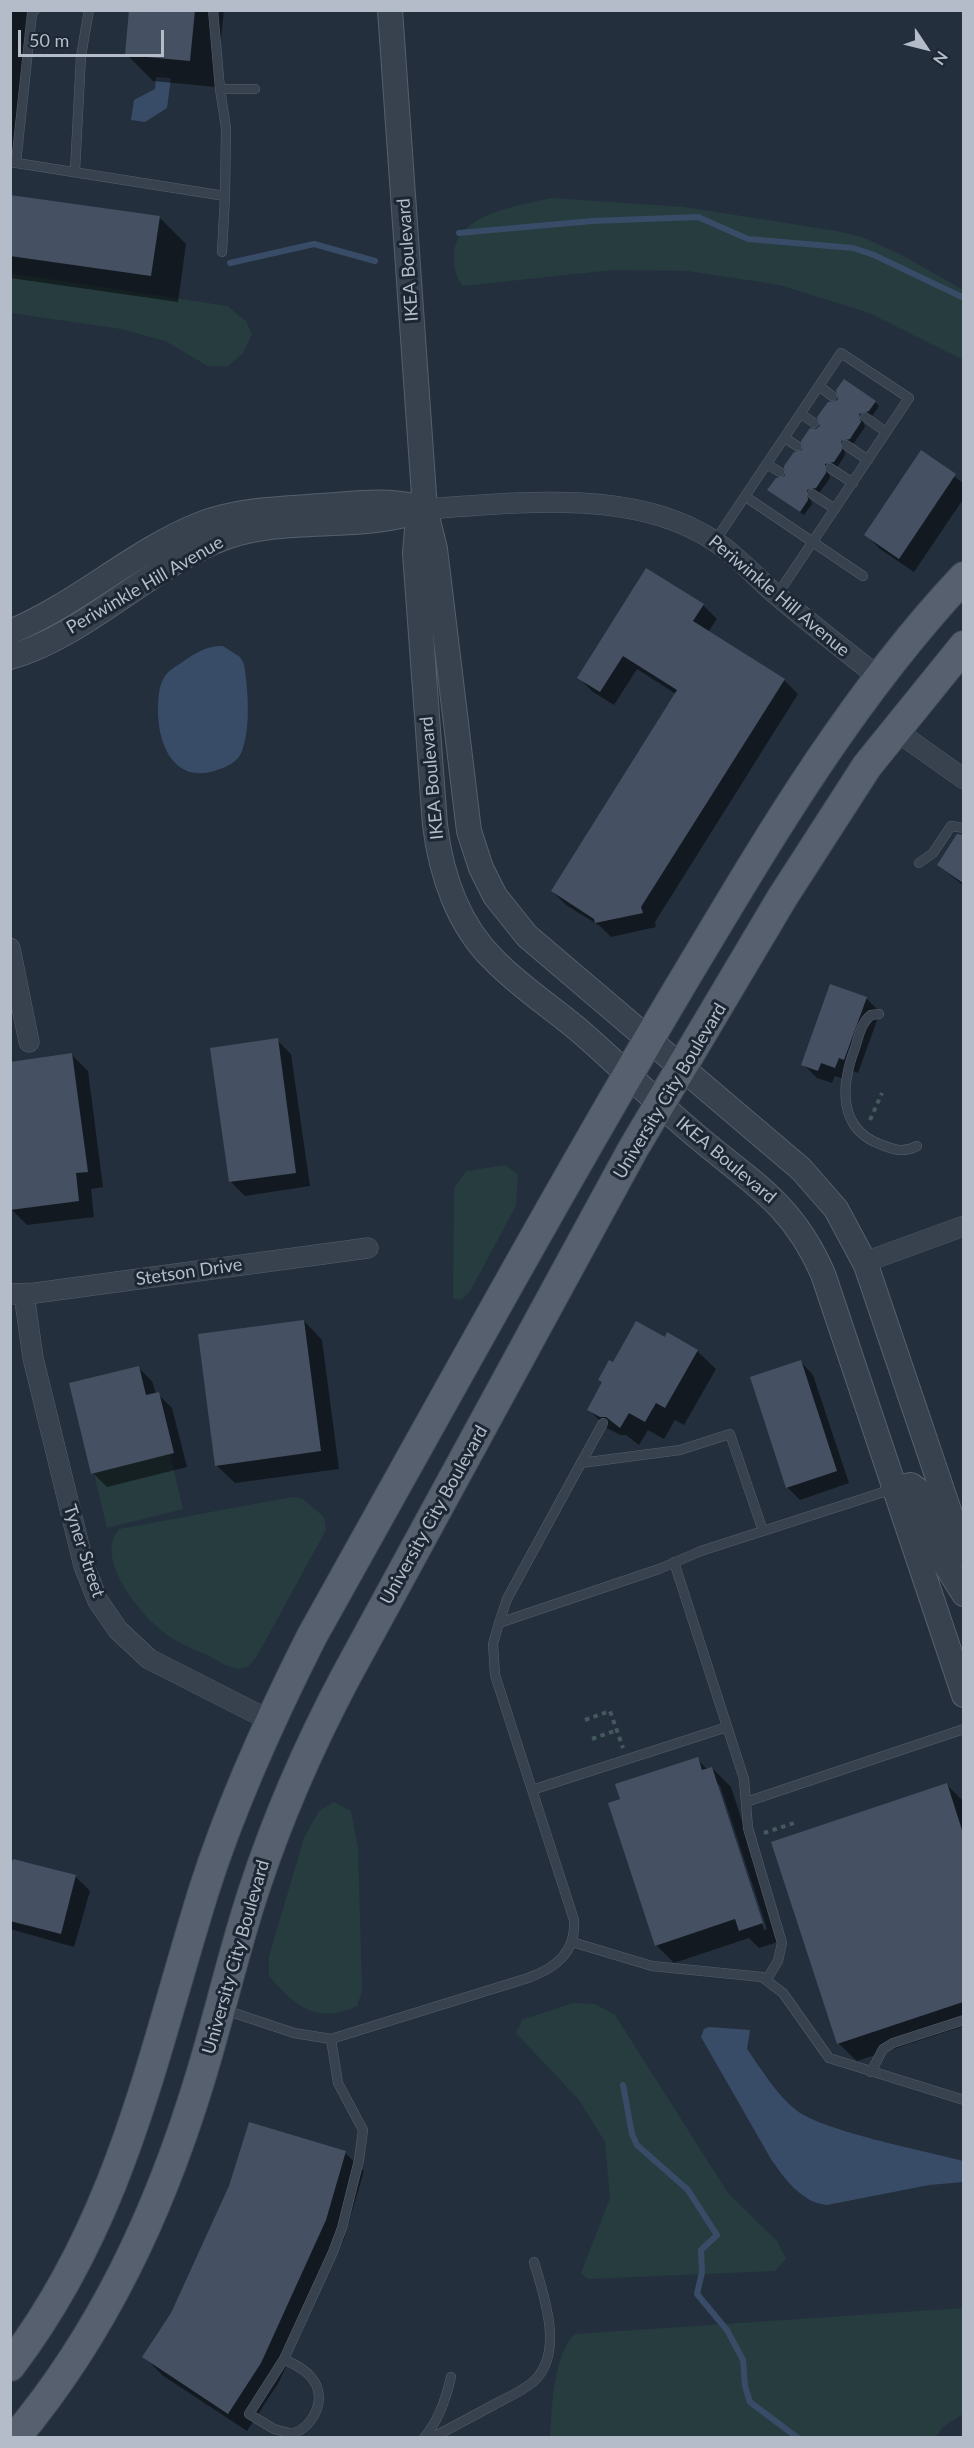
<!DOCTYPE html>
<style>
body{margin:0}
#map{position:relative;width:974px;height:2448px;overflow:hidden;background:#242f3e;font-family:Lato,sans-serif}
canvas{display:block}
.frame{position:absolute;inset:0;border:12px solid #b4bcc9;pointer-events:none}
.north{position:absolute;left:896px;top:18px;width:60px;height:60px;-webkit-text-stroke:4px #1d2633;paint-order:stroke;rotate:125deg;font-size:16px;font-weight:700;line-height:24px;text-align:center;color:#b4bcc9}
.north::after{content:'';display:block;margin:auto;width:21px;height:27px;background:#b4bcc9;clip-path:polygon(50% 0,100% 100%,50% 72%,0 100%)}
.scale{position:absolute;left:18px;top:30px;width:146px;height:27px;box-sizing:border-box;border:3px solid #b4bcc9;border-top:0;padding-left:8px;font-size:18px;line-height:21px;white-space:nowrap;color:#b4bcc9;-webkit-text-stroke:4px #1d2633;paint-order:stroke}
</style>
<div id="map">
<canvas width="974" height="2448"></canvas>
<div class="frame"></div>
<div class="north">N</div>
<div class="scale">50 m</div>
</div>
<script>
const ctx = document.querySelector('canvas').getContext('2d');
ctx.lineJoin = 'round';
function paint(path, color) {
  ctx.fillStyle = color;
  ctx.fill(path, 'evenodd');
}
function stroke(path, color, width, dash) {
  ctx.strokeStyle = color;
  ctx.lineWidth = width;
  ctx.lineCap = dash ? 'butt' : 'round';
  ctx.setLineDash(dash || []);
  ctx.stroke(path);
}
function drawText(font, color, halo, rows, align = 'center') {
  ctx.font = font + ' Lato,sans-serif';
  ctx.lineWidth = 6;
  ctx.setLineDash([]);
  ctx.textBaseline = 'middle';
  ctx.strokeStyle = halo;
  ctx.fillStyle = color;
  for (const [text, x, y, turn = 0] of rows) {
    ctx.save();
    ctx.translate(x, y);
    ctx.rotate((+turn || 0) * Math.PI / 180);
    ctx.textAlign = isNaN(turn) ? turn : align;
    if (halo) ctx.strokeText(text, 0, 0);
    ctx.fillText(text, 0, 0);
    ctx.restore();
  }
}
const green = new Path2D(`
 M551,198L684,207L837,231L862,237L902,255L963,290V360L869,313L780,285L688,271L612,270L463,286C455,275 454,270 454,256C455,213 519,206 551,198Z
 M10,273L227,306L246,321L252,334L243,353L228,366H208L165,341L121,329L11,313Z
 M506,1165L518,1175L516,1206L470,1291L461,1300L453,1298L454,1188L466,1171Z
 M170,1454L183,1509L107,1528L94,1473Z
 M292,1497L303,1499L324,1517L326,1530L257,1656C253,1661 250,1667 243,1668C233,1671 218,1661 209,1656C197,1651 183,1645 172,1638C145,1622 92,1559 119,1529Z
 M334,1802L351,1811L358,1848L362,1991L357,2006C317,2025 295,2006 269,1976V1956L304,1838L319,1811Z
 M573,2003L595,2004L615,2015L728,2193L777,2241L786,2259L775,2271L588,2279L581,2273L610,2198L605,2142L579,2100L516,2033L522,2020Z
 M963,2308V2414L943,2427L936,2437H550C552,2408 553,2354 575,2334Z`);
const water = new Path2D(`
 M156,77L171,78L167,108L145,122L131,120L134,100L155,89Z
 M223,646L240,657L244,664C248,689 251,727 242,751C238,762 227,767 217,770C174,785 157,744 158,707C159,688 160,675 178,665C193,655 205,645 223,646Z
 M709,2027L750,2030L747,2049C762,2070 776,2094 796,2110C822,2131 926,2151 963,2161V2182L929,2185L827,2205C802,2203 784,2178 771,2159L701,2037L704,2029Z`);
const shadow = new Path2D(`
 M10,10H31L11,159H10Z
 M131,10H224L216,87L153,81L126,54Z
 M10,196L159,217L186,244L178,302L10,278Z
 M875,402L879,406L873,415L863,418L865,427L854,443L844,445L845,455L838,466L828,468L830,478L820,492L810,494L812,504L804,515L773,494L817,431Z
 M922,452L964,484V498L914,572L880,549L866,535Z
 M703,605L717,619L708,632L784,680L798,694L655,922L656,927L611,937L600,926L566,905L552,891L676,694L637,669L614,705L593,692L579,678Z
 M958,836L964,839V886L938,865Z
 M866,998L880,1012L858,1073L853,1071L849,1081L835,1076L832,1083L817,1078L803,1064Z
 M277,1040L291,1054L310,1186L245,1196L231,1182Z
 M72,1055L88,1071L103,1187L91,1189L94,1217L27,1225L11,1209Z
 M304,1321L322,1340L339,1469L235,1483L216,1465Z
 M666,1339L697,1351L716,1369L684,1425L675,1420L664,1439L648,1430L639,1445L626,1435H620L607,1428L589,1410L613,1364Z
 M801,1362L813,1375L849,1483L800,1500L787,1487Z
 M138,1367L152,1381L156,1394H158L172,1408L187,1467L107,1487L93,1473Z
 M697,1759L708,1770L712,1768L731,1787L781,1941L759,1948L749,1938L674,1963L656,1945L622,1800ZM716,1782L720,1786L767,1929L764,1930Z
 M947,1785L964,1802V2026L857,2061L838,2043Z
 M15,1860L76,1877L90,1891L74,1947L10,1929V1874Z
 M345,2153L364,2171L344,2239L279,2382L247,2431L162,2375L144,2356Z`);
const stream = new Path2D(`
 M459,233L592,221L698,217L748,239L853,248L874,255L964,298
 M230,263L314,244L375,261
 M623,2085L632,2134L637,2145L688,2190L717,2235L701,2250L702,2272L697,2294L727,2330L743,2360L745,2386L750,2402L798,2438`);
const building = new Path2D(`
 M129,10H195L190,61L125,55Z
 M10,195L160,216L151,276L10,256Z
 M844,379L876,401L869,411L859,414L861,422L850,439L841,441L842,450L834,462L825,464L826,473L816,488L807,490L808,500L800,512L767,490L776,478L785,476L784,466L794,452L802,450L801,441L810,428L816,429L820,426L817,417L828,402L838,400L836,390Z
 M921,450L956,474L899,559L864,535Z
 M646,568L704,604L693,621L785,679L641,907L643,913L595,923L594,919L551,891L677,690L623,656L600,692L577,678Z
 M957,834L963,835V883L937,865Z
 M830,984L867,997L844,1060L839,1058L835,1068L821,1063L818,1071L801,1065Z
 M278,1038L296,1173L229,1182L210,1048Z
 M72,1053L88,1172L76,1173L79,1201L10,1210V1062Z
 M304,1320L321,1451L215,1466L198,1334Z
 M636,1321L665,1337L667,1332L698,1350L665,1408L656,1403L645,1422L629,1413L620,1428L606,1417H600L587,1410L602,1382L598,1380L609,1360L613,1362Z
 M801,1360L837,1471L786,1488L750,1377Z
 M139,1366L146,1395L159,1392L174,1453L91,1474L69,1383Z
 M698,1757L702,1770L712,1767L763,1923L739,1931L735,1919L655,1946L608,1803L620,1799L615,1784Z
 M947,1783L963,1833V2002L837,2044L771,1842Z
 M13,1859L76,1875L61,1934L10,1921V1870Z
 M249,2122L346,2151L326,2220L261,2363L228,2414L142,2357L171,2313L229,2186Z`);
const path = new Path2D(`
 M870,1120L882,1093
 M585,1720L610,1711L623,1748
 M592,1739L617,1730
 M764,1833L794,1823`);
const service = new Path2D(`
 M213,10L220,89
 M10,162L225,196L226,128L220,89H255
 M16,163L32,13L35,10
 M75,171L81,56L89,10
 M222,252L225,196
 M819,386L832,396
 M801,414L814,423
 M865,417L886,432
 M785,438L797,446
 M846,445L868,460
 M768,465L780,472
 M830,468L853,483
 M812,494L835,509
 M746,497L863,576
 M715,541L841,353L909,398L777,595
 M919,863L933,853L951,826L964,828
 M879,1014L871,1015C861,1023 859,1036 855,1048C841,1085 837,1129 882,1145C895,1150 904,1153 917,1146
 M581,1463L603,1423
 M674,1562L744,1779L748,1828L782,1943L778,1961L767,1979
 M499,1623L507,1599L581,1463L680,1450L730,1434L763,1531
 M532,1790L727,1727
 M746,1802L964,1729
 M572,1942L652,1966L762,1977L783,1993L829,2058L964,2100
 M225,2010L294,2033L331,2039L528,1978C556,1968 576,1952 574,1920L495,1675L493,1644L499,1623L659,1569L701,1551L893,1489
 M871,2072L883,2049L893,2043L964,2020
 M284,2359C293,2364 304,2368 311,2377C328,2397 315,2425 293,2434L274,2429L249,2414L284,2359L333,2252L342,2228L359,2160L363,2130L338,2083L331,2039
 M424,2438C439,2420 446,2399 451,2377
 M431,2438C453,2427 475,2415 497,2403C509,2397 522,2391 533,2382C565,2354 544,2296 534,2262`);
const minor = new Path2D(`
 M425,509C513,503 624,489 703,534C729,548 751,572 773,592C808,622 844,650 880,678
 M895,730L964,779
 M10,948L29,1042
 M865,1262L964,1226
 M11,1294L35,1293L368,1248
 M24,1294L33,1358L84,1566L98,1601L118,1630L149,1659L269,1720`);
const tertiary = new Path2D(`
 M390,10L425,509L435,549L469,831L481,868L495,896L527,936L801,1169L836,1209L866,1265L964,1555
 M425,511L417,530L415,553L435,825C441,874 458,925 494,960C520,987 553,1008 581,1032C621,1067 659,1105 700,1139C755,1185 793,1205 823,1274L964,1695
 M10,632C78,604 133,551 201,524C239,509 282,509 322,506C353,504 386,499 417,507
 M10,657C85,636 152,564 226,537C288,515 362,532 425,509
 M893,1489L911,1485L919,1491L940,1556L964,1594`);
const primary = new Path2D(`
 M10,2366C121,2220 151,2060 204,1890C232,1802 270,1719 312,1636C433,1420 552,1202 679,988C764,846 849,699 964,577
 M15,2438C103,2333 159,2212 199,2082C219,2018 233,1953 254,1890C278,1817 309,1746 345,1678L633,1149L782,898L867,766L964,646`);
const streetNames = [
 ["IKEA Boulevard",408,260,-94],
 ["Periwinkle Hill Avenue",145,585,-30],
 ["Periwinkle Hill Avenue",779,596,40],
 ["IKEA Boulevard",432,778,-95],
 ["University City Boulevard",670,1091,-59],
 ["IKEA Boulevard",726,1160,40],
 ["Stetson Drive",189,1272,-8],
 ["University City Boulevard",434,1515,-61],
 ["Tyner Street",84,1551,72],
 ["University City Boulevard",236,1957,-74]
];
paint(green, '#263c3f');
paint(water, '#394c67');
paint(shadow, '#0007');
stroke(stream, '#394c67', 6);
paint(building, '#455162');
stroke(service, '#565f6c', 10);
stroke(minor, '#565f6c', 21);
stroke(tertiary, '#565f6c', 26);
stroke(primary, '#414a57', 32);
stroke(path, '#44595c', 4, [4.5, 4.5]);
stroke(service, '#38414e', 9);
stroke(minor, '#38414e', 20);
stroke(tertiary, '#38414e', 24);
stroke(primary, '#56606e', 30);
drawText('18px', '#b4bcc9', '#1d2633', streetNames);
</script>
